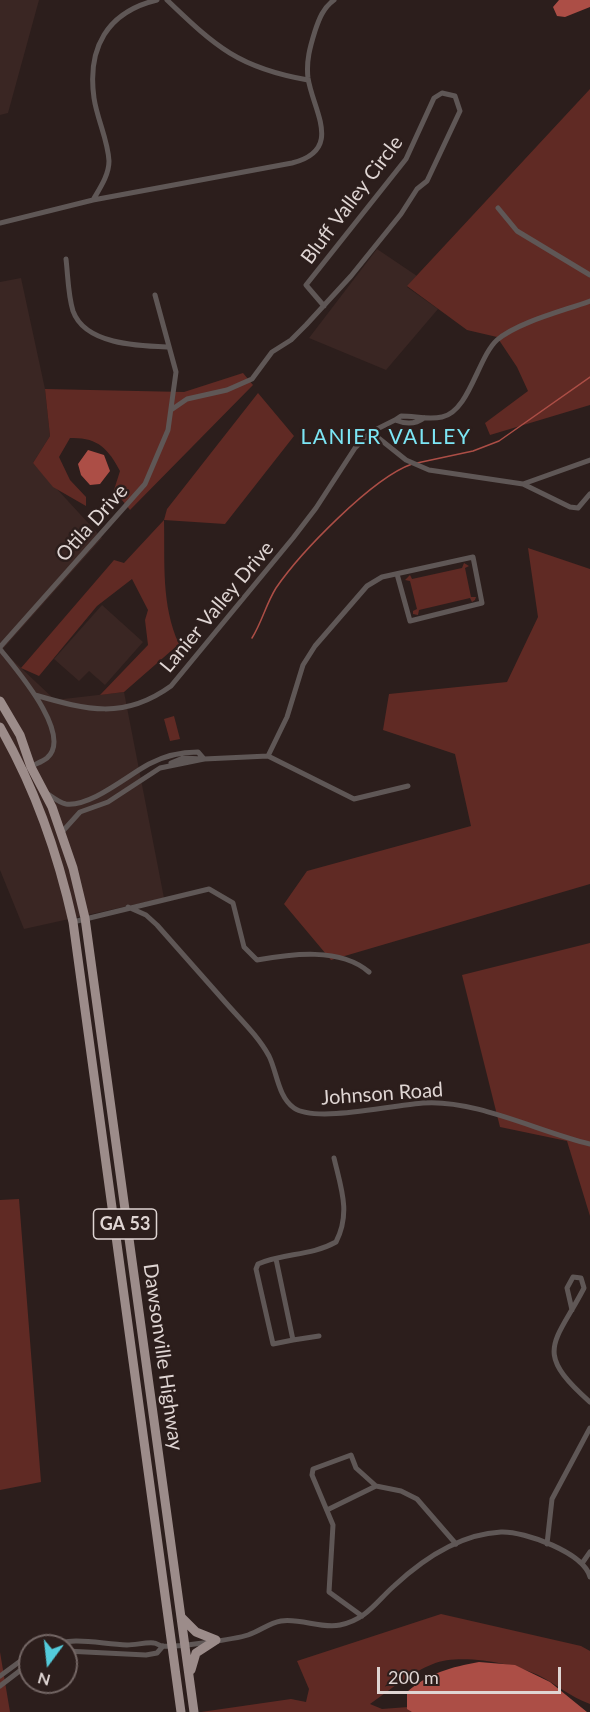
<!DOCTYPE html>
<style>
body{margin:0}
#map{position:relative;width:590px;height:1712px;overflow:hidden;background:#2c1e1c;font-family:Lato,sans-serif}
canvas{display:block}
.north{position:absolute;left:18px;top:1634px;width:60px;height:60px;box-sizing:border-box;background:#2c1e1c;border:2px solid #746765;border-radius:50%;rotate:195deg;font-size:16px;font-weight:700;line-height:24px;text-align:center;color:#dfd5d3}
.north::after{content:'';display:block;margin:auto;width:21px;height:27px;background:#53cbdb;clip-path:polygon(50% 0,100% 100%,50% 72%,0 100%)}
.scale{position:absolute;left:377px;top:1667px;width:184px;height:27px;box-sizing:border-box;border:3px solid #dfd5d3;border-top:0;padding-left:8px;font-size:18px;line-height:21px;white-space:nowrap;color:#dfd5d3;-webkit-text-stroke:4px #2c1e1c;paint-order:stroke}
</style>
<div id="map">
<canvas width="590" height="1712"></canvas>
<div class="north">N</div>
<div class="scale">200 m</div>
</div>
<script>
const ctx = document.querySelector('canvas').getContext('2d');
ctx.lineJoin = 'round';
function paint(path, color) {
  ctx.fillStyle = color;
  ctx.fill(path, 'evenodd');
}
function stroke(path, color, width, dash) {
  ctx.strokeStyle = color;
  ctx.lineWidth = width;
  ctx.lineCap = dash ? 'butt' : 'round';
  ctx.setLineDash(dash || []);
  ctx.stroke(path);
}
function drawText(font, color, halo, rows, align = 'center') {
  ctx.font = font + ' Lato,sans-serif';
  ctx.lineWidth = 5;
  ctx.setLineDash([]);
  ctx.textBaseline = 'middle';
  ctx.strokeStyle = halo;
  ctx.fillStyle = color;
  for (const [text, x, y, turn = 0] of rows) {
    ctx.save();
    ctx.translate(x, y);
    ctx.rotate((+turn || 0) * Math.PI / 180);
    ctx.textAlign = isNaN(turn) ? turn : align;
    if (halo) ctx.strokeText(text, 0, 0);
    ctx.fillText(text, 0, 0);
    ctx.restore();
  }
}
const built = new Path2D(`
 M0,0H39L8,113L0,115Z
 M377,249L417,276L407,287L438,309L386,370L309,338Z
 M21,278L45,389L50,436L33,463L102,538L2,650L55,700L124,692L164,898L24,929L0,870V282Z
 M102,605L143,642L105,685L89,671L79,681L54,659Z`);
const green = new Path2D(`
 M590,89V405L490,435L485,423L528,391L517,367L497,337L467,330L407,286Z
 M243,373L253,385L130,510L114,490L120,471C108,448 97,437 70,438L59,457L70,480L86,497V506L53,487L33,463L50,436L45,389L184,392Z
 M258,393L294,436L225,524L164,520C165,562 161,605 179,644L124,692L100,695L148,645L145,620L148,610L132,579L97,606L39,676L21,668L114,560L124,563L164,520L167,509Z
 M528,548L590,569V884L331,960L284,904L307,871L471,826L455,754L383,730L389,694L507,682L538,617Z
 M464,563L469,566L465,568L471,597H476L475,600L472,602L470,598L419,610L418,615L413,614V611L417,609L410,581L405,580L410,575L412,579L462,568Z
 M174,716L180,739L170,741L164,719Z
 M590,943V1216L567,1141L500,1127L462,975Z
 M19,1199L41,1482L0,1490V1200Z
 M441,1614L581,1646L590,1651V1704C570,1697 556,1684 538,1675C513,1663 459,1653 433,1664C411,1672 390,1690 370,1704L382,1709L421,1706L461,1712H201L291,1699L306,1702L309,1689L297,1661Z
 M0,1652L10,1712H0Z`);
const water = new Path2D(`
 M559,0H590V7L565,17L557,16L553,7Z
 M88,450L104,455L110,471L100,484L90,485L81,475L78,464Z
 M479,1662L515,1665L550,1682L587,1712H412L407,1709V1692C429,1673 451,1667 479,1662Z`);
const stream = new Path2D(`
 M417,463L473,451L499,441L590,377
 M252,638C262,622 266,604 276,588C300,553 372,478 412,464`);
const street = new Path2D(`
 M167,0C216,47 239,68 308,80
 M93,200C100,188 109,175 109,161C108,140 97,119 94,98C87,48 107,12 157,0
 M498,208L517,231L590,275
 M0,223L93,200L292,163C344,150 313,111 308,78C306,61 310,47 315,31C319,19 323,8 334,0
 M66,259C68,276 68,295 73,311C85,345 140,346 169,347
 M171,410L187,399L227,390L252,379L272,352L291,340L306,325L351,276L401,214L417,189L427,181L460,111L455,96L442,93L434,98L406,159L306,285L324,306
 M424,418C416,424 405,424 395,420L401,416C415,416 428,420 442,417C469,412 478,357 497,340C518,322 563,311 590,301
 M371,432L406,460L429,470L523,484L570,507L578,508L590,494
 M523,484L590,460
 M0,647L145,484L168,430L176,372L155,295
 M0,649C15,668 74,735 47,758C42,762 35,764 30,767
 M35,695C87,710 124,720 171,686L293,538L316,508L355,448L371,432L395,420
 M268,756L287,717L303,665L315,646L367,586L382,577L473,557L482,603L410,621L397,574
 M171,763L183,758L202,759
 M45,792C51,796 59,803 66,804C91,807 128,775 149,764C164,756 181,752 198,752L204,759
 M62,832L80,812L108,802L160,768L204,759L268,756L354,799L408,786
 M128,907L146,915L157,925C180,951 203,977 226,1003C241,1020 258,1036 269,1056C277,1072 278,1097 294,1108C315,1123 395,1105 423,1103C475,1099 539,1132 590,1144
 M73,922L209,889L233,903L244,947L257,960C291,954 340,947 369,972
 M276,1259L293,1340L273,1344L256,1269L258,1264C283,1253 311,1256 336,1242C351,1213 341,1188 334,1158
 M572,1310L567,1288L573,1277L581,1278L584,1288C555,1344 532,1351 590,1402
 M293,1340L319,1336
 M327,1510L376,1486
 M547,1544L552,1499L590,1428
 M583,1562L590,1552
 M362,1616L329,1592L333,1525L312,1475L313,1469L351,1455L356,1468L376,1486L401,1491L417,1499L456,1544
 M47,1646C75,1636 99,1644 127,1645C136,1645 146,1642 154,1643C157,1643 159,1646 163,1646C174,1648 236,1639 248,1635C260,1631 269,1623 281,1621C301,1618 321,1629 340,1625C366,1620 376,1602 394,1586C423,1559 461,1534 501,1532C525,1531 584,1553 590,1577
 M66,1651L146,1655L157,1653L163,1646
 M0,1676L30,1654
 M0,1686L30,1663`);
const primary = new Path2D(`
 M0,701L20,735L31,767L52,807L73,868L85,918L194,1712
 M0,727C35,788 58,854 73,922L181,1712
 M182,1618L196,1632L216,1640
 M191,1670L196,1653L216,1640`);
const shields = [
 [125,1224,63]
];
const shieldNames = [
 ["GA 53",125,1224]
];
const streetNames = [
 ["Bluff Valley Circle",352,200,-53],
 ["Otila Drive",92,523,-48],
 ["Lanier Valley Drive",217,607,-50],
 ["Johnson Road",382,1094,-4],
 ["Dawsonville Highway",163,1357,82]
];
const neighbourhoodNames = [
 ["LANIER VALLEY",386,437]
];
paint(built, '#3a2623');
paint(green, '#602a24');
paint(water, '#ac4e46');
stroke(stream, '#ac4e46', 1.5);
stroke(street, '#5f5756', 5);
stroke(primary, '#9c8c8a', 9);
for (const [x, y, w] of shields) {
  const box = new Path2D();
  box.roundRect(x - w / 2, y - 15, w, 30, 4.5);
  ctx.fillStyle = '#2c1e1c';
  ctx.fill(box);
  stroke(box, '#dfd5d3', 1.5);
}
drawText('bold 18px', '#dfd5d3', null, shieldNames);
drawText('20px', '#dfd5d3', '#2c1e1c', streetNames);
ctx.letterSpacing = '1.5px';
drawText('21px', '#7ce6f5', '#2c1e1c', neighbourhoodNames);
ctx.letterSpacing = '0px';
</script>
